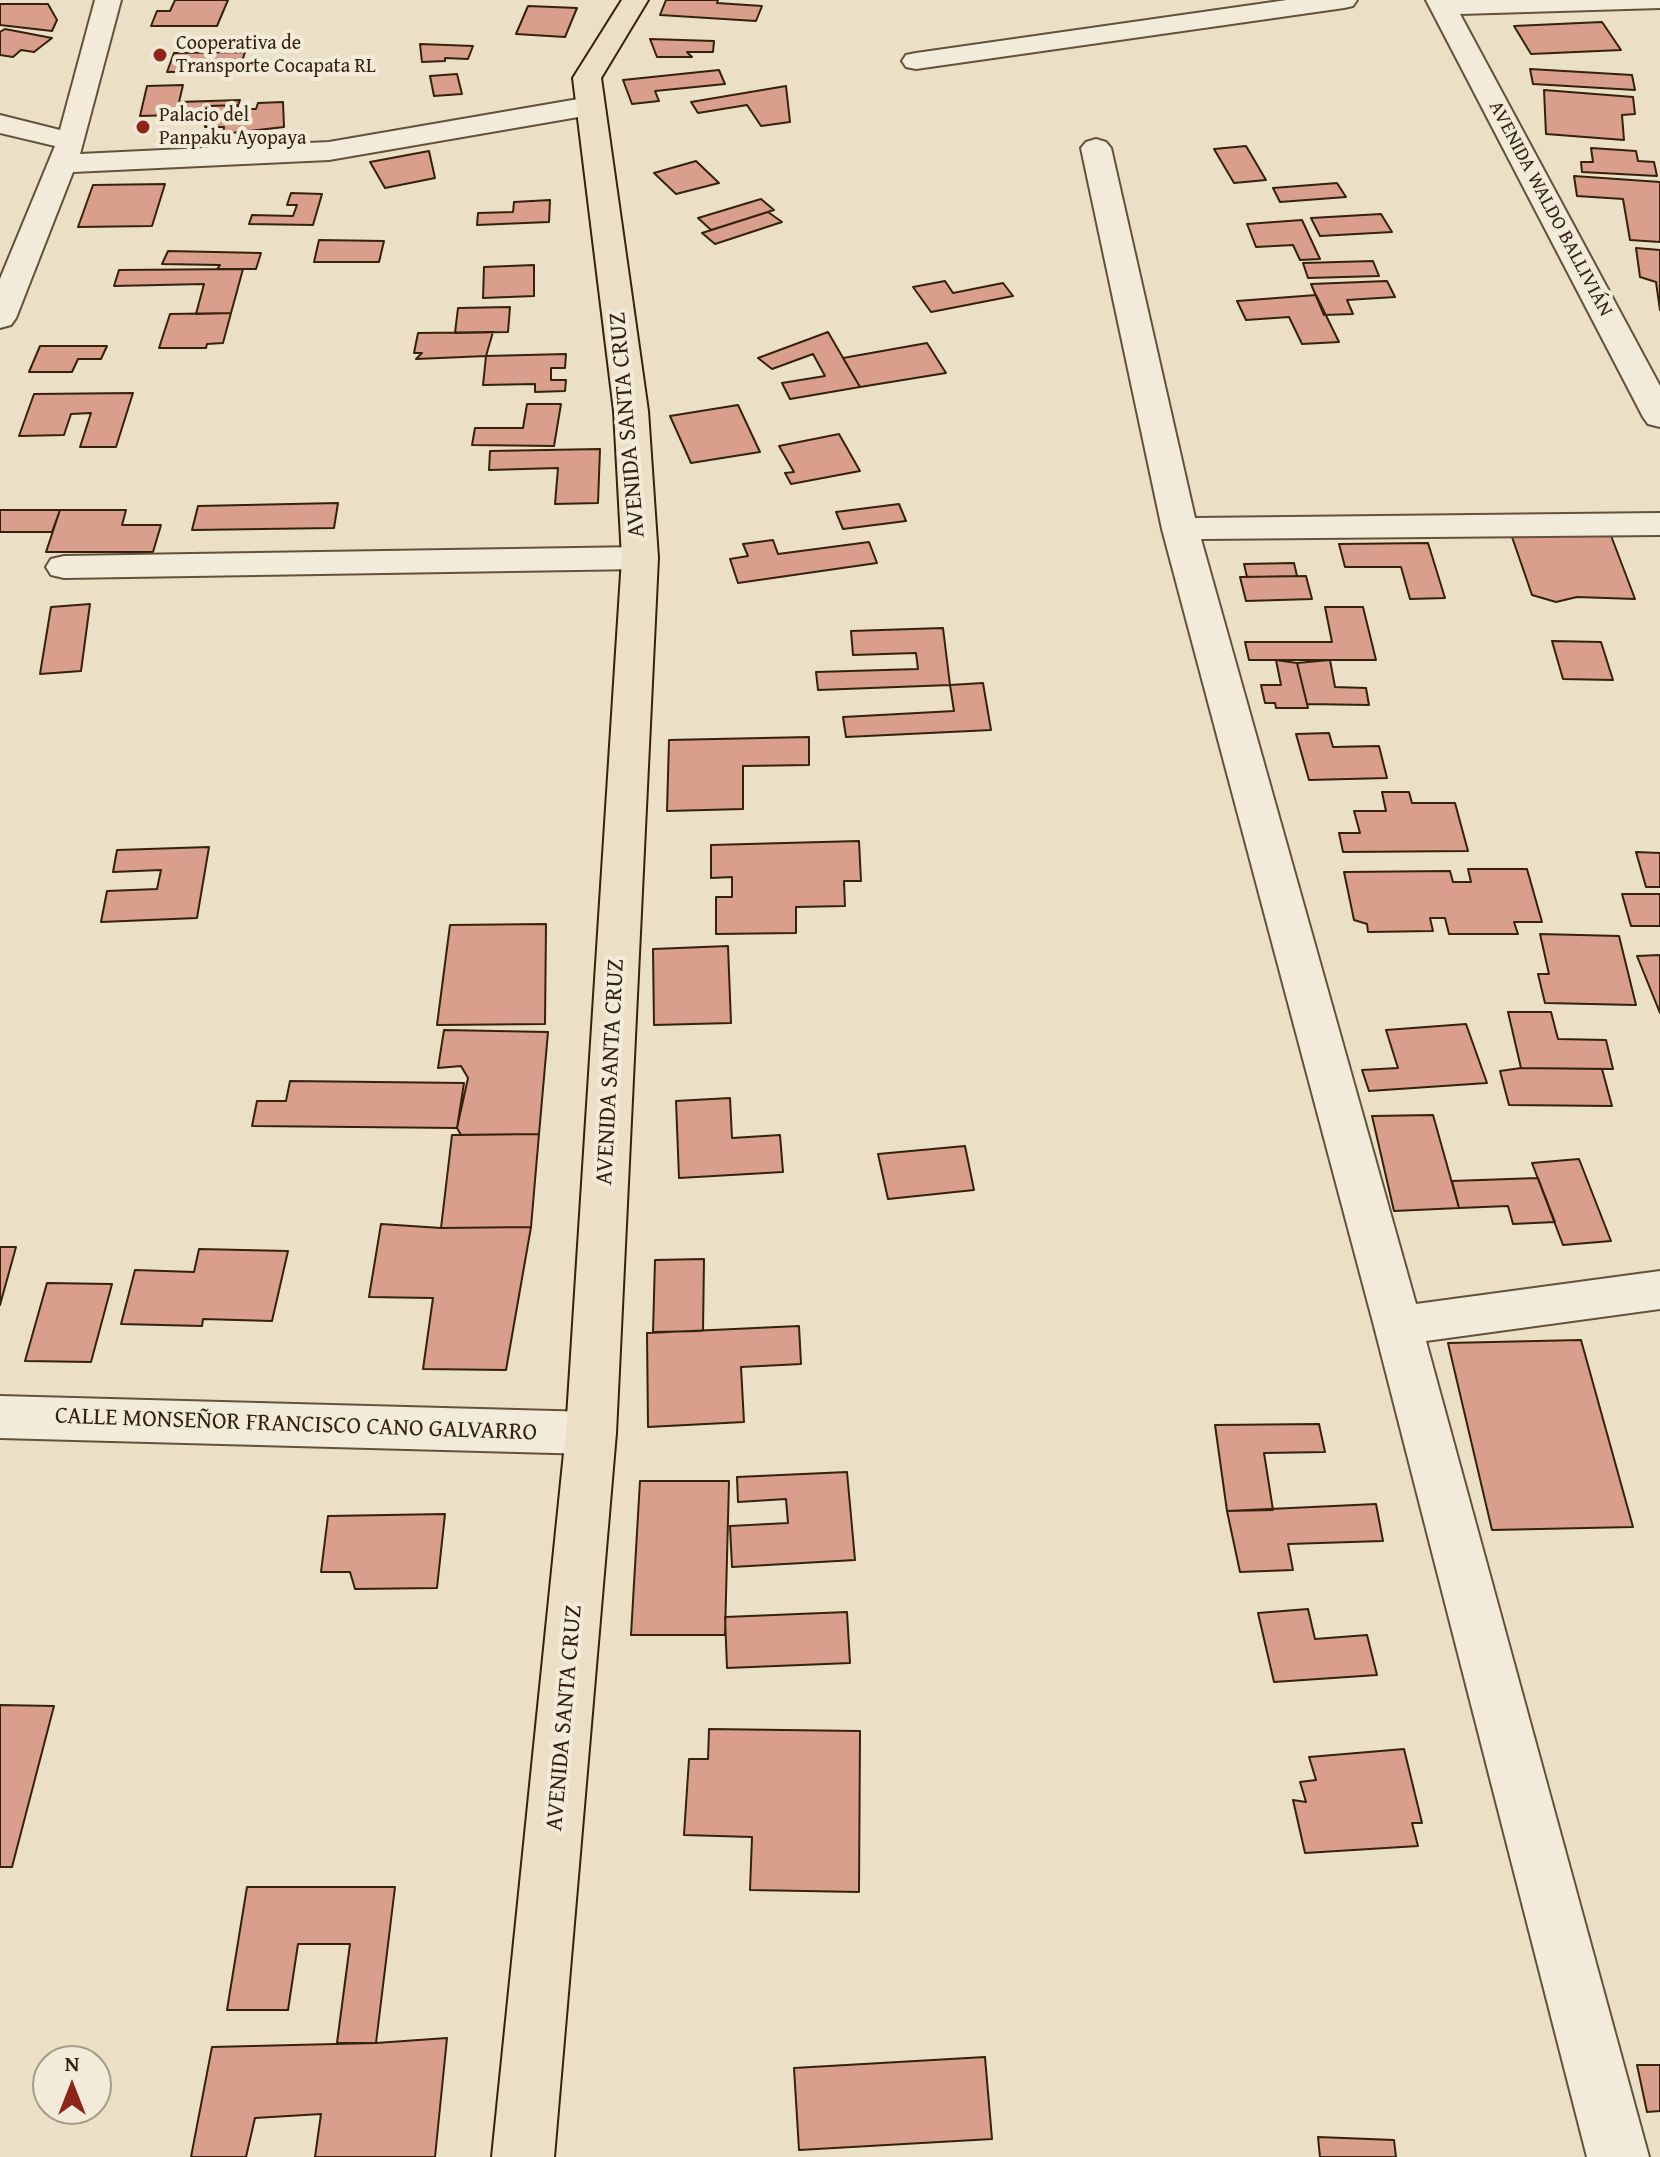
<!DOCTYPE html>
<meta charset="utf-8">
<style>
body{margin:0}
#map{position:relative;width:1660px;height:2157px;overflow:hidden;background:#ebe0c5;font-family:"Gentium Book Plus",serif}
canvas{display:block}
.north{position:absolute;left:32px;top:2045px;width:80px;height:80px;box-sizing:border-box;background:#f2ebd9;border:2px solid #a69b87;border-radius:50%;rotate:0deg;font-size:22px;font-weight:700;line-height:32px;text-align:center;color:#34220c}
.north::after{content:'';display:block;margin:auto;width:28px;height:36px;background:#8f2418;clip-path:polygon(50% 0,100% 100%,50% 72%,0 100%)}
</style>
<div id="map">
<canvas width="1660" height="2157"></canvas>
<div class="north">N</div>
</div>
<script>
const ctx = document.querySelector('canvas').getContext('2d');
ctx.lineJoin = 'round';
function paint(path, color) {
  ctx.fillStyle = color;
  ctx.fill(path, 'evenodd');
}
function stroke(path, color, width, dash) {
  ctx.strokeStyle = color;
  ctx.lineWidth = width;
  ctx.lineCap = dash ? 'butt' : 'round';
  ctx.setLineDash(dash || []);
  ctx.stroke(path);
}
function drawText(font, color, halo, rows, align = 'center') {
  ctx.font = font + ' "Gentium Book Plus",serif';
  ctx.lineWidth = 8;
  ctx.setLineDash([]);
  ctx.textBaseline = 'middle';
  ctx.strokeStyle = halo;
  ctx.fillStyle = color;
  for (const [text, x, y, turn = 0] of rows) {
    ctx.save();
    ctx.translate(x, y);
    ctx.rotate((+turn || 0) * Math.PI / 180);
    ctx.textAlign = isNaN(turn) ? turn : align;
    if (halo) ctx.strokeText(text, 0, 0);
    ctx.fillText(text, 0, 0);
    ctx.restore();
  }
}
const building = new Path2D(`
 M175,0H228L217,26H151L157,11H170Z
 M666,0H718L717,3L762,6L756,21L660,15Z
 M0,4H48L57,20L52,31L0,25Z
 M528,6L577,8L565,37L516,34Z
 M1602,22L1621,50L1531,54L1514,26Z
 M5,29L52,38L34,52L21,50L13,57L0,55V32Z
 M650,39L714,41L713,52H687L692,57H657Z
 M420,44L473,46L468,59L445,58V61L422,62Z
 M245,52L239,71L167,72L174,53Z
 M1530,69L1632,75L1635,90L1533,84Z
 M719,70L725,84L655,91L659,101L632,104L623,80Z
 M457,74L462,94L434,96L430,76Z
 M183,85L179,102L240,100L238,105L209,106L206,114L140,116L147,86Z
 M786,86L790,122L761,126L747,105L698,113L691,102Z
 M1544,90L1633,97L1635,114L1622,115L1624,140L1546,134Z
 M283,102L284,127L223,134L224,127H205L209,106L238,105V109H256L258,103Z
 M1246,146L1266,180L1234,183L1214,149Z
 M1591,148L1636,151L1638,161L1654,162L1657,176L1582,172L1581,162H1593Z
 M429,151L435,178L385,188L370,162Z
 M696,161L719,183L676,194L654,173Z
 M1574,176L1660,182V242L1630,240L1623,199L1577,196Z
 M1337,183L1346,197L1280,202L1273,188Z
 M165,184L152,226L78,227L93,185Z
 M291,193L322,194L313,225L249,224L252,215L293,216L297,205H287Z
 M761,199L774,210L711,230L698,218Z
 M550,200L549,222L477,225L478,213L513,212L514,202Z
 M768,212L782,222L715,244L702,233Z
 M1381,214L1392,232L1320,236L1311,218Z
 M1302,220L1320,259L1300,260L1293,245L1256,247L1247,224Z
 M319,240L384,241L379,262H314Z
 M1636,248L1660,250V310L1656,282L1640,277Z
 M168,251L261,253L256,269H217L220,265L162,264Z
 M1373,261L1379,276L1308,278L1303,263Z
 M534,265V296L483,298L484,267Z
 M243,269L231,313L196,314L204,284L114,286L119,270Z
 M945,281L953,293L1003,283L1013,296L931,312L913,287Z
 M1387,281L1395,297L1347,300L1353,314L1324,315L1311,284Z
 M1316,295L1339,342L1302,344L1289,317L1246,320L1237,301Z
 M510,307L508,332L455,333L458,308Z
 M231,313L223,343L207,344L206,348H159L170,314Z
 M493,332L486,356L416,359L422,353H414L418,333Z
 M828,332L860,387L790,399L782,383L825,376L813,354L772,369L758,358Z
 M927,343L946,373L860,387L843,358Z
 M40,346H107L101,359H78L72,372H29Z
 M566,354L565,368H551V380H566L565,391L535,392V384L483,385L486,356Z
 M133,393L116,447H80L91,413L71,414L64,435L19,436L34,394Z
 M527,404H561L554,446L472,445L475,428H523Z
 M738,405L760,452L691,463L670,416Z
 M839,434L860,471L791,484L785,473L794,472L779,446Z
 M600,449L598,503L555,504L558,468L489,470L490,451Z
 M338,503L334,528L192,530L198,506Z
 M899,504L906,521L843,529L836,512Z
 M0,510H60L52,532H0Z
 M60,510H126L122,525H161L153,552H46Z
 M1610,533L1635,599L1577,597L1556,602L1532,595L1511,534Z
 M773,540L778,554L869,542L877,563L738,583L730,559L748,556L743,544Z
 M1428,543L1445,598L1410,599L1401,567H1345L1339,544Z
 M1294,563L1297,576L1247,577L1244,564Z
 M1306,576L1312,599L1246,601L1240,577Z
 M90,604L81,671L40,674L51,607Z
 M1325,607H1363L1376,660H1249L1245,642H1332Z
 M943,628L950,685L818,690L816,672L918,669L916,653L853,655L851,631Z
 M1552,641L1601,642L1613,680L1563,679Z
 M1276,660L1297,663L1308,708H1276L1275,703H1265L1261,685H1281Z
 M1330,660L1335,687L1366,688L1369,705L1307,704L1297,663Z
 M983,683L991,730L846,737L843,717L954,711L950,685Z
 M1329,733L1333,747L1379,746L1387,778L1309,780L1296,734Z
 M809,737V765L743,766V809L667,811L669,740Z
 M1382,792H1409L1412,803H1455L1468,851L1343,852L1339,833H1360L1354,811H1386Z
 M859,841L861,881H844L845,906L796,907V933L716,934V897H732V877L711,878V845Z
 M209,847L197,918L101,922L107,891L157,889L161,870L113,872L117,850Z
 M1636,852L1660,853V887H1646Z
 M1468,869H1527L1542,922H1514L1518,934H1449L1445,918H1430L1433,931L1368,932L1367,924L1354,920L1344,872L1450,871L1453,882H1471Z
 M1622,894H1660V926H1631Z
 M546,924L545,1024L437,1025L450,925Z
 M1540,934L1619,936L1636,1005L1545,1003L1538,974H1549Z
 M728,946L731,1023L654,1025L653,949Z
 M1660,955V1013L1637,956Z
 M1508,1012H1551L1558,1039L1606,1040L1613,1069L1521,1068Z
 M1466,1024L1487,1083L1369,1091L1362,1070L1398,1068L1386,1030Z
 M444,1030L548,1032L539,1134L461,1135L457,1128L468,1078L461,1066L438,1068Z
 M1521,1068L1602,1069L1612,1106L1509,1105L1500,1071Z
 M290,1081L464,1083L457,1128L252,1126L257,1101H286Z
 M730,1098L732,1138L780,1135L783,1172L679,1178L676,1101Z
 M1433,1115L1459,1208L1394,1211L1372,1116Z
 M539,1134L531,1227L441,1228L452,1135Z
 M965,1146L974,1190L888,1199L878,1154Z
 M1579,1159L1611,1241L1563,1245L1532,1163Z
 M1538,1178L1555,1222L1513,1224L1508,1206L1459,1208L1452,1181Z
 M381,1224L441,1228L531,1227L506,1370L423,1369L433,1298L369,1297Z
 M0,1247H16L0,1305Z
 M199,1249L288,1251L272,1321L203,1319L202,1326L121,1324L135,1270L194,1272Z
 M704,1259L703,1331L653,1332L655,1260Z
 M47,1283L112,1284L91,1362L25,1361Z
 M799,1326L801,1364L741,1367L744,1422L648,1427L647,1333Z
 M1581,1340L1633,1527L1492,1530L1448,1343Z
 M1319,1424L1325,1452L1264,1453L1273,1510L1227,1511L1215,1425Z
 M847,1472L855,1560L732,1567L730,1526L788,1523L786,1499L738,1502L737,1477Z
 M640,1481H729L725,1635H631Z
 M1376,1504L1383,1541L1288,1544L1293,1570L1240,1572L1227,1511Z
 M445,1514L437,1588L355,1589L350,1572H321L328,1516Z
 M1308,1609L1315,1639L1367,1635L1377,1675L1274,1682L1258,1613Z
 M847,1612L850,1663L727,1668L725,1617Z
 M0,1705L54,1706L12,1867H0Z
 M709,1729L860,1731L859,1892L750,1890L752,1837L684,1835L689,1759H708Z
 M1404,1749L1422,1823H1412L1418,1846L1305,1853L1293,1800L1306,1802L1300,1782L1316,1780L1309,1757Z
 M247,1887H395L376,2043H337L350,1944H298L288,2010H227Z
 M447,2038L435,2157H315L321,2114L255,2118L246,2157H191L212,2047L376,2043Z
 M985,2057L992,2139L799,2150L794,2068Z
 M1637,2065H1660V2111L1647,2112Z
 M1318,2137L1394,2140L1396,2157H1320Z`);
const minor = new Path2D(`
 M95,0H121L80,154L329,142L590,97L600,100L604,106L600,112L590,115L329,160L73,172L16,318L11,325L0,328V279L55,146L0,133V115L60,130Z
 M1287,0H1357L1353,6L1344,8L916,69L906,67L902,61L906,55L916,53Z
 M1426,0H1660V8L1460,14L1660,386V427L1648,424L1643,417Z
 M1096,139L1106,142L1111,148L1195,518L1660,513V535L1201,539L1416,1304L1660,1271V1309L1426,1341L1649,2157H1587L1374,1326L1162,529L1081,148L1086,142Z
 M640,547L653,550L658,558L653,566L640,569L64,578L51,575L46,567L51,559L64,556Z
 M0,1396L591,1412L609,1418L616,1433L609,1448L591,1454L0,1438Z`);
const major = new Path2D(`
 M622,0H648L601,78L648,411L658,558L616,1433L554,2157H492L566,1433L622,558L614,411L573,78Z`);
const markers = [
 [160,55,8,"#8f2418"],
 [143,127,8,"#8f2418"]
];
const farPoinames = [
 ["Cooperativa de",176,44],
 ["Transporte Cocapata RL",176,67],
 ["Palacio del",159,116],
 ["Panpaku Ayopaya",159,139]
];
const farStreetnames = [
 ["AVENIDA WALDO BALLIVIÁN",1550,209,62]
];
const streetNames = [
 ["AVENIDA SANTA CRUZ",628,425,-95],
 ["AVENIDA SANTA CRUZ",611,1072,-87],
 ["CALLE MONSEÑOR FRANCISCO CANO GALVARRO",296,1425,2],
 ["AVENIDA SANTA CRUZ",565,1718,-85]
];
paint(building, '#d99e8c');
stroke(building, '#34220c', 2);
stroke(minor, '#62523a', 4);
stroke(major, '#34220c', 4);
paint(minor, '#f2ebd9');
paint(major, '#ebe0c5');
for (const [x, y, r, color] of markers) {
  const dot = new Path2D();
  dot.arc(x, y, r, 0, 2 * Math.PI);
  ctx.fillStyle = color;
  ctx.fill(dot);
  stroke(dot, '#f2ebd9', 3);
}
drawText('20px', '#34220c', '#f2ebd9', farPoinames, 'left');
drawText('20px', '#34220c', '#f2ebd9', farStreetnames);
drawText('24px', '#34220c', '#f2ebd9', streetNames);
</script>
